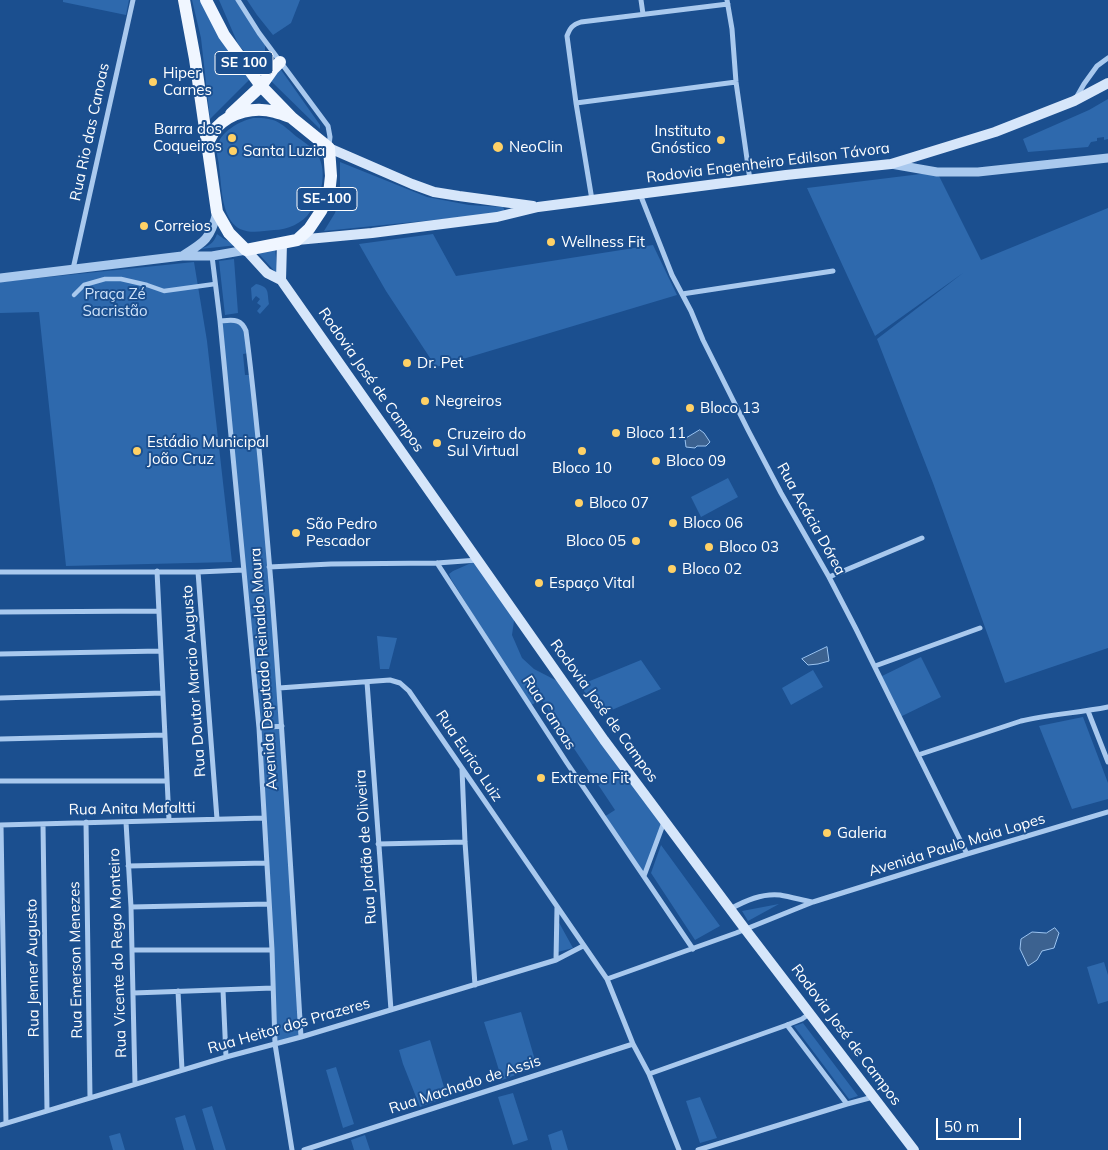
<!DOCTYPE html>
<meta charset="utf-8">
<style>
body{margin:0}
#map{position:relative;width:1108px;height:1150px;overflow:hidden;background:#1b4f8f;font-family:Mulish,sans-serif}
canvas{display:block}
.scale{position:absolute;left:936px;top:1118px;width:85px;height:22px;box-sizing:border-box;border:2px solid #fff;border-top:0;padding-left:6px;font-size:15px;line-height:18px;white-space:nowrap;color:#fff;-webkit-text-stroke:4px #1b4f8f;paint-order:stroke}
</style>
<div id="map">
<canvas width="1108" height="1150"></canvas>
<div class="scale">50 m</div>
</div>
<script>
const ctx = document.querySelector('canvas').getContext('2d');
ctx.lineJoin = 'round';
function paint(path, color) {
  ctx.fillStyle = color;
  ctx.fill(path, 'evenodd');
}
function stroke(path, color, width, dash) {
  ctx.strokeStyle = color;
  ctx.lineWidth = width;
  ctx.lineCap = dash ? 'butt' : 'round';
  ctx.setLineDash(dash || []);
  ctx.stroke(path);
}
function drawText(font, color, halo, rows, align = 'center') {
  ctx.font = font + ' Mulish,sans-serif';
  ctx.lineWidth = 4;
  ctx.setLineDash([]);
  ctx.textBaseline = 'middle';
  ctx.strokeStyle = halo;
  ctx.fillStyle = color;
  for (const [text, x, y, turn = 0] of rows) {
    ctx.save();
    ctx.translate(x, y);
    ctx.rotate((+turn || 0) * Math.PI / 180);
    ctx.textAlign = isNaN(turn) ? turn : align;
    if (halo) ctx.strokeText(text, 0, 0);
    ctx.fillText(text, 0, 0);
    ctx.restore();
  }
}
const green = new Path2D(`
 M63,0H129L126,15L63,2Z
 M192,0H207L252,77L210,119L201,38Z
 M219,0H238L265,44V69H259L238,44Z
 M247,0H300L291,23L273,35L257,15Z
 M279,67L320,125V129L271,81Z
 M1108,99V139L1104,140V137L1097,138V141L1091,142L1088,147L1028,152L1023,139L1089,110Z
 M253,118C276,117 281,123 297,137C303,141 310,146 315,151C329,169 322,195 310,212C303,223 287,230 274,230C263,231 251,234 240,229C233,226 227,216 225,208C221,195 221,180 219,167C219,161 216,154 217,148C219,132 240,121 253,118Z
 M340,162L427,197L469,205L503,207L505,211L503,213L324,231L335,213L340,196Z
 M937,172L981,260L1108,208V648L1046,669L1005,683L933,483L877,339L963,273L875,336L807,188Z
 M217,234L224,239L238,245L200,249C209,246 214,243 217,234Z
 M433,234L456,276L653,245L677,295L436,367L386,291L367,258L359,244Z
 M275,249L278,275L258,253Z
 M234,259L238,313L225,315L219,261Z
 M194,262L207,341L232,562L66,566L39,312L0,313V282Z
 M256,284C270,287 267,292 269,304L260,314L257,311L261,306L257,303L260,299L256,296L252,301L251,288Z
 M220,321L244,324L249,353L243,354L245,375H252L265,510L301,1037L275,1044L259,728Z
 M728,478L738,497L701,517L691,497Z
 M478,560L515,614L512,635L522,658L534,669L565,685L664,822L644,876L604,817L615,810L541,699L530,706L451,579L449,574L453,571Z
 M377,636L397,638L389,669H380Z
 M921,657L941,697L900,717L880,677Z
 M641,660L661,689L600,715L580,685Z
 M813,670L823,687L791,705L782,688Z
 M1083,717L1108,783V799L1072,809L1039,726Z
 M661,845L720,926L695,940L651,873Z
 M779,904L748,921L742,911Z
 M557,919L573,948L558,952Z
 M1104,962L1108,975V1001L1098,1004L1087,967Z
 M521,1012L537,1067L502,1080L484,1022Z
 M803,1023L858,1096L849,1099L794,1026Z
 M430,1040L447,1097L420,1107L403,1064L399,1050Z
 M336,1067L354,1124L343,1128L326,1070Z
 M513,1093L528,1140L513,1145L498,1097Z
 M700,1097L717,1138L700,1143L686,1101Z
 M212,1106L226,1150H214L202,1109Z
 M185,1115L196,1150H184L175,1118Z
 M562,1130L568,1150H552L548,1135Z
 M120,1133L125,1150H113L109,1136Z
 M365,1135L370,1150H354L351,1140Z`);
const water = new Path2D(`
 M700,430L704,433L710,442L706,446H697L695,448L686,447L685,439Z
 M827,647L829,661L818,664L808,665L802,659Z
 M1055,928L1059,933L1054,948L1042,951L1037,960L1028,966L1020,949L1021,939L1032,932L1046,933Z`);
const pedestrian = new Path2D(`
 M74,295L84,285L105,279H121L147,285L164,291L215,284`);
const minor = new Path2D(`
 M238,0L259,33L328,126L330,137L329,145
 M641,0L643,14
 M727,0L732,29L736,82L750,180
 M1076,98L1084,84L1097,66L1108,58
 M576,103L736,82
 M640,194L672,275L691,311L703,340L748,430L781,493L829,577L856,629L967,854
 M592,200L576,103L567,36C570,28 572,25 581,22L728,4
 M212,256L220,321L259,728L272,950L275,1044L292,1150
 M73,269L133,0
 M682,294L833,271
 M220,321C233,320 241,318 246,331C257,415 264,499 271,583C283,734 292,885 301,1037
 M437,563L567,763L693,949
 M269,567L331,564L437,563L478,560
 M157,571L169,820
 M0,572H198L244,570
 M198,572L217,819
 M829,577L922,538
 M0,612L159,611
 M0,654L161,651
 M875,666L980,628
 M367,682L391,1010
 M279,688L390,680L400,683L409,691L607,979L633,1044L649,1074L679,1150
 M0,698L163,693
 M1088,711L1108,762
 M259,728L282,726
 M0,739L165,735
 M918,755L1021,721C1050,714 1079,713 1108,707
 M462,769L465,842L475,985
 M0,781H167
 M86,822L90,1098
 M126,822L131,907L135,1084
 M43,824L47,1111
 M0,825L264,818
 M1,825L6,1123
 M378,844L465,842
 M128,866L266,863
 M644,876L664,822
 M131,907L269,904
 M730,909C745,901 762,893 780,895C791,897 802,900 812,902
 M132,950H272
 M556,960L557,907
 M607,979L736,933L813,902L967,854L1108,812
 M223,990L226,1057
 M178,991L182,1070
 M133,993L273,988
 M787,1025L847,1104
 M649,1074L787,1025L802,1019L809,1014
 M0,1125L226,1057L301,1037L556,960L583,946
 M304,1150L633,1044
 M698,1150L847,1104L873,1097`);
const tertiary = new Path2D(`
 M891,164L937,172H978L1108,158
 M182,256C205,242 211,238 217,212
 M0,278L182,256H212L246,250`);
const secondary = new Path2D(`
 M329,148L412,184L434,192L459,196L533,206
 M297,240L372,233L497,217L538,207L786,175L891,164L995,132L1074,101L1108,83
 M246,250L267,273L281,280L604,740L745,929L914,1150
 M281,280L282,243`);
const primary = new Path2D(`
 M184,0L195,59L217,212L229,233L246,250L297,240L309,229L321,211L329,194L331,176L329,148L292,118L261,86L224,35L206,0
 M231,114L261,86L273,69L280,62
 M207,144C210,139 213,132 217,127C231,112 255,106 275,112C280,113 285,115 290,117`);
const markers = [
 [153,82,5,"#ffd166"],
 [232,138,5,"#ffd166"],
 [721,140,5,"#ffd166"],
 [498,147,6,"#ffd166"],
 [233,151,5,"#ffd166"],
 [144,226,5,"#ffd166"],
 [551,242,5,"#ffd166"],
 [407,363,5,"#ffd166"],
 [425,401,5,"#ffd166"],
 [690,408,5,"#ffd166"],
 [616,433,5,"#ffd166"],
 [437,443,5,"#ffd166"],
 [137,451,5,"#ffd166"],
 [582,451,5,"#ffd166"],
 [656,461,5,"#ffd166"],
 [579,503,5,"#ffd166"],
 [673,523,5,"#ffd166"],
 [296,533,5,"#ffd166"],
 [636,541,5,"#ffd166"],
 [709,547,5,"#ffd166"],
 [672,569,5,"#ffd166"],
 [539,583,5,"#ffd166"],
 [541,778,5,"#ffd166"],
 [827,833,5,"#ffd166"]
];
const shields = [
 [244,63,58],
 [327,199,60]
];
const shieldNames = [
 ["SE 100",244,63],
 ["SE-100",327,199]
];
const poiNames = [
 ["Hiper",163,73],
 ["Carnes",163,90],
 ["Barra dos",222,129,"right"],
 ["Coqueiros",222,146,"right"],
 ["Instituto",711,131,"right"],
 ["Gnóstico",711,148,"right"],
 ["NeoClin",509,147],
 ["Santa Luzia",243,151],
 ["Correios",154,226],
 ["Wellness Fit",561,242],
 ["Dr. Pet",417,363],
 ["Negreiros",435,401],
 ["Bloco 13",700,408],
 ["Bloco 11",626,433],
 ["Cruzeiro do",447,434],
 ["Sul Virtual",447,451],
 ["Estádio Municipal",147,442],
 ["João Cruz",147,459],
 ["Bloco 09",666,461],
 ["Bloco 10",582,468,"center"],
 ["Bloco 07",589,503],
 ["Bloco 06",683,523],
 ["São Pedro",306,524],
 ["Pescador",306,541],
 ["Bloco 05",626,541,"right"],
 ["Bloco 03",719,547],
 ["Bloco 02",682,569],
 ["Espaço Vital",549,583],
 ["Extreme Fit",551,778],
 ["Galeria",837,833]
];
const streetNames = [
 ["Rua Rio das Canoas",90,132,-78],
 ["Rodovia Engenheiro Edilson Távora",768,163,-7],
 ["Rodovia José de Campos",371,380,55],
 ["Rua Acácia Dórea",811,519,61],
 ["Avenida Deputado Reinaldo Moura",264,669,-94],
 ["Rua Doutor Marcio Augusto",194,681,-94],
 ["Rodovia José de Campos",604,711,54],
 ["Rua Canoas",549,713,57],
 ["Rua Eurico Luiz",469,756,56],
 ["Rua Anita Mafaltti",132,809,-1],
 ["Avenida Paulo Maia Lopes",957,845,-17],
 ["Rua Jordão de Oliveira",366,847,-94],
 ["Rua Vicente do Rego Monteiro",118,953,-92],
 ["Rua Emerson Menezes",76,960,-91],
 ["Rua Jenner Augusto",33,968,-91],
 ["Rua Heitor dos Prazeres",289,1026,-16],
 ["Rodovia José de Campos",846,1035,53],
 ["Rua Machado de Assis",465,1085,-18]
];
const parkNames = [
 ["Praça Zé",115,294],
 ["Sacristão",115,311]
];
paint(green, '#2e69ad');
paint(water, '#3c6290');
stroke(water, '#9cc4f0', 1);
stroke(pedestrian, '#a9c9ee', 4.5);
stroke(minor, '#a9c9ee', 5);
stroke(tertiary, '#a9c9ee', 9);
stroke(secondary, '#d6e6fa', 10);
stroke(primary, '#f0f6ff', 12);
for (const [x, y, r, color] of markers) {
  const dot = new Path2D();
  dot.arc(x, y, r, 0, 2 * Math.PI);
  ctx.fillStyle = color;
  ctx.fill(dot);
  stroke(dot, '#1b4f8f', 2);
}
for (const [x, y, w] of shields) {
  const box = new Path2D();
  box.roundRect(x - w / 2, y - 11.5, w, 23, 4);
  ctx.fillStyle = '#1b4f8f';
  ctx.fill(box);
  stroke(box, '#fff', 1);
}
drawText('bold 14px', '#fff', null, shieldNames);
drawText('15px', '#fff', '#1b4f8f', poiNames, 'left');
drawText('15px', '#fff', '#1b4f8f', streetNames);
drawText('15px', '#cfe3fa', '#1b4f8f', parkNames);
</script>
